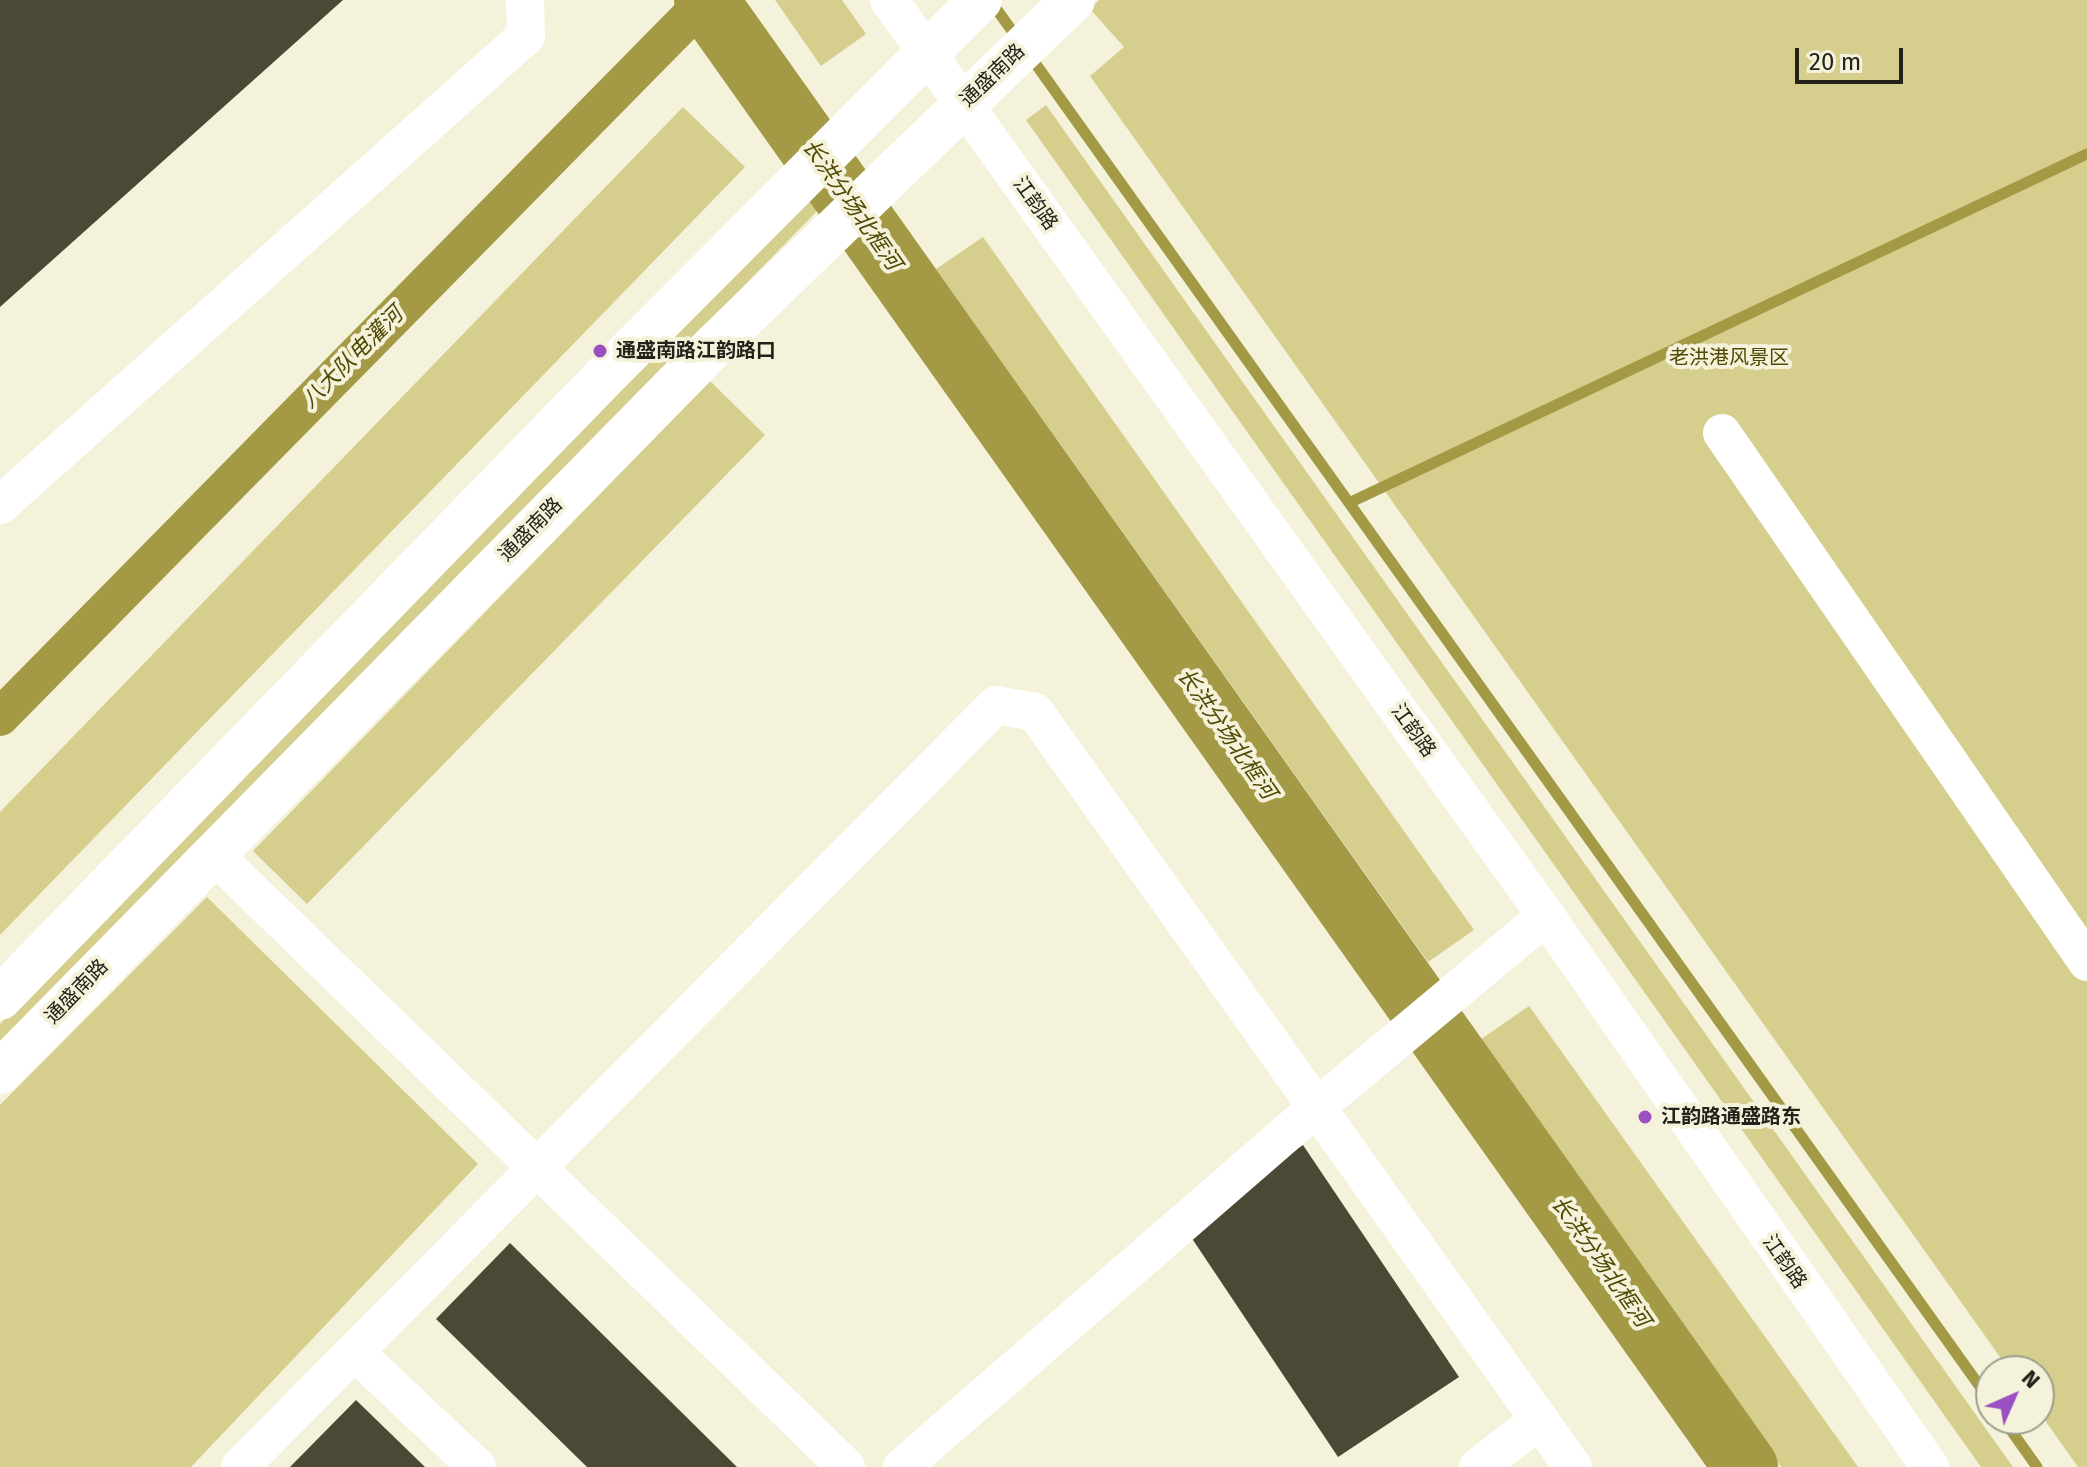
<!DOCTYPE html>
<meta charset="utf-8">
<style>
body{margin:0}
#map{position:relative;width:2087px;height:1467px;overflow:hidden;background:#f4f2da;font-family:"Fira Sans",sans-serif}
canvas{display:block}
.north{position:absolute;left:1975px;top:1355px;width:80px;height:80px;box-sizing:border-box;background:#f4f2da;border:2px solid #a09f8d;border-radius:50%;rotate:45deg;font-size:22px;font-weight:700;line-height:32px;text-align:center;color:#23221a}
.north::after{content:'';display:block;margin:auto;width:28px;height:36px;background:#9b50c2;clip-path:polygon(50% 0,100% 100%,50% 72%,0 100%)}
.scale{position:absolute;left:1795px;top:48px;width:108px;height:36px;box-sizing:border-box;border:4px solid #23221a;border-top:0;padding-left:10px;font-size:24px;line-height:28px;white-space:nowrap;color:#23221a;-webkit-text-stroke:6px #f4f2da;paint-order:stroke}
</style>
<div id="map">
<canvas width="2087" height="1467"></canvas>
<div class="north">N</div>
<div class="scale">20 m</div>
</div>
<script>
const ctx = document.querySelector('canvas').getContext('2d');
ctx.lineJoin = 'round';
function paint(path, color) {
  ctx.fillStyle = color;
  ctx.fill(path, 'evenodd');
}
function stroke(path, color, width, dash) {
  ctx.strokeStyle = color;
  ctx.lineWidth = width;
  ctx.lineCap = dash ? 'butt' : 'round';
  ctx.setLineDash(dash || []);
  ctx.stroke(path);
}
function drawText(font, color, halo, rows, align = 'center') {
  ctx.font = font + ' "Fira Sans","Noto Sans SC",sans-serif';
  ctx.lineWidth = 8;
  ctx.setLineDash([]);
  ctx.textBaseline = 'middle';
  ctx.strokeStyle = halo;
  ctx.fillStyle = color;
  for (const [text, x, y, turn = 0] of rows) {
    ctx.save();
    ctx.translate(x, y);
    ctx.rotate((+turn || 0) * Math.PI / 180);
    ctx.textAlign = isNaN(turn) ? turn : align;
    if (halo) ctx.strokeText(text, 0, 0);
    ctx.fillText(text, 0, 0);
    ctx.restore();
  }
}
const green = new Path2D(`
 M775,0H842L866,34L821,66Z
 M1099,0H2087V1467H2078L2039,1412V1371H2010L1090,76L1124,47L1090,9Z
 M1046,105L2013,1467H1981L1026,120Z
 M683,107L745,167L0,935V812Z
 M808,196L820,208L0,1047V1024Z
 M983,237L1474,930L1428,962L936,269Z
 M710,381L765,435L307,904L253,851Z
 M207,897L478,1164L191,1467H0V1105Z
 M1529,1006L1858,1467H1781L1477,1042Z`);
const stream = new Path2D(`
 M990,0L1020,42
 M1030,56L1991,1402
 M1351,502L2087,154
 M2003,1419L2037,1467`);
const canal = new Path2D(`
 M0,717L706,0`);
const river = new Path2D(`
 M706,0L1746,1467`);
const building = new Path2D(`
 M0,0H343L0,307Z
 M1303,1145L1459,1377L1338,1457L1183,1225Z
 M510,1243L737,1467H587L436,1319Z
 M356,1400L425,1467H290Z`);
const minor = new Path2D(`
 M889,0L1546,916L1930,1467
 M1722,433L2087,962
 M0,505L526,36L525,0
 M212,853L846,1467
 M355,1352L477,1467
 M240,1467L996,705L1035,712L1573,1467
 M902,1467L1317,1107L1546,916
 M1478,1467L1540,1420`);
const major = new Path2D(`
 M0,998L608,373L980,0
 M0,1072L718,342L1073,0`);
const markers = [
 [600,351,8,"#9b50c2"],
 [1645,1117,8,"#9b50c2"]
];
const streetNames = [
 ["通盛南路",993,76,-44],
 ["江韵路",1035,204,54],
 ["通盛南路",531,530,-45],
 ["江韵路",1413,731,54],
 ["通盛南路",77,992,-46],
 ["江韵路",1784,1262,55]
];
const poiNames = [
 ["通盛南路江韵路口",616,351],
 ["江韵路通盛路东",1661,1117]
];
const parkNames = [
 ["老洪港风景区",1729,358]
];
const waterNames = [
 ["长洪分场北框河",851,205,55],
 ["八大队电灌河",353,358,-45],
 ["长洪分场北框河",1226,734,55],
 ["长洪分场北框河",1600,1262,55]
];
paint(green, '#d5ce8d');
stroke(stream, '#a49a46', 11);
stroke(canal, '#a49a46', 38);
stroke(river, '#a49a46', 64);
paint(building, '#4b4935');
stroke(minor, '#fff', 38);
stroke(major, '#fff', 44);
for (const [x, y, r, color] of markers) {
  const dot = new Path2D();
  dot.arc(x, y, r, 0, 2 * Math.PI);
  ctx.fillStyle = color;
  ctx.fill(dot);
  stroke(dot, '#f4f2da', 3);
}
drawText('20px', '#23221a', '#f4f2da', streetNames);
drawText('bold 20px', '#23221a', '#f4f2da', poiNames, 'left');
drawText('20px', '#514905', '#f4f2da', parkNames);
drawText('italic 22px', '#4f4802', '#f4f2da', waterNames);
</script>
